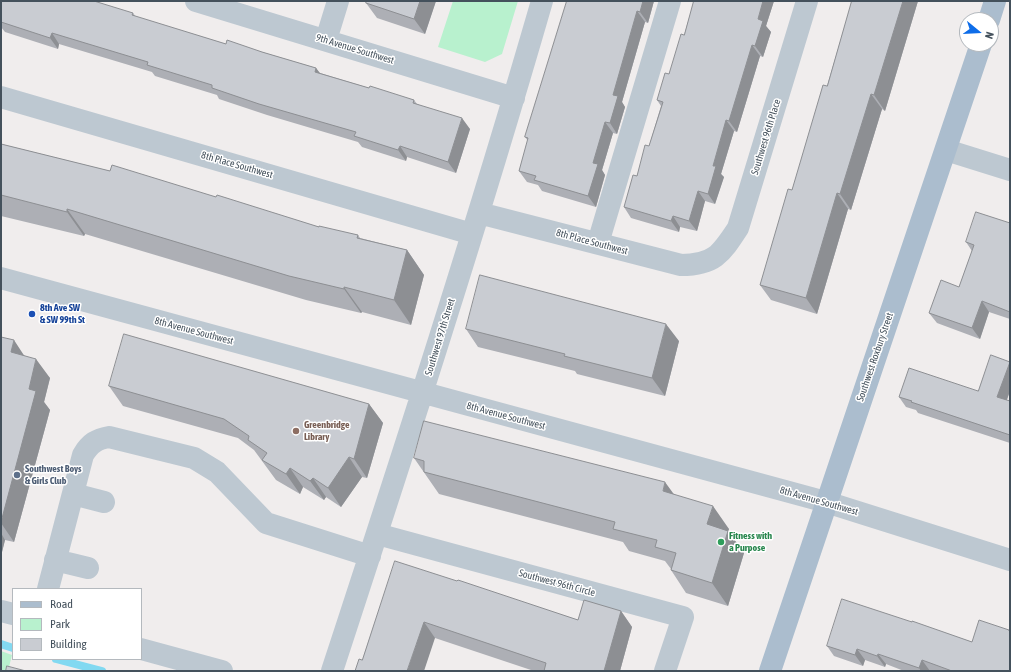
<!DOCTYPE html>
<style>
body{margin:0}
#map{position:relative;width:1011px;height:672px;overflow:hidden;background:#f0eded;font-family:"Asap Condensed",sans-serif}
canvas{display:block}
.frame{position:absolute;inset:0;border:2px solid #44515c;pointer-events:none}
.legend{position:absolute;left:12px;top:588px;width:130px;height:72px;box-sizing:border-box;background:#fff;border:1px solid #b4b9be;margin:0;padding:5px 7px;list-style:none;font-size:12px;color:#44515c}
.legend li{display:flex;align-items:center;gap:8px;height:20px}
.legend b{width:20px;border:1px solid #b4b9be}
.north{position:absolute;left:959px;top:12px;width:40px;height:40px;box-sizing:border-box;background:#fff;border:1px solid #b4b9be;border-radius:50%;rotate:108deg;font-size:11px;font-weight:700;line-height:16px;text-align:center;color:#44515c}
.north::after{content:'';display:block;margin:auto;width:14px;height:18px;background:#0e6de9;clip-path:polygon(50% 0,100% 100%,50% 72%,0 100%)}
</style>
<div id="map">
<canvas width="1011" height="672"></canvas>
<div class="frame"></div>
<ul class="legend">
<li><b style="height:5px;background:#abbdce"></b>Road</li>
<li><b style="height:11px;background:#b8f1ce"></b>Park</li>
<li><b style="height:11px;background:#c9ccd2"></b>Building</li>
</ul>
<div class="north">N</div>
</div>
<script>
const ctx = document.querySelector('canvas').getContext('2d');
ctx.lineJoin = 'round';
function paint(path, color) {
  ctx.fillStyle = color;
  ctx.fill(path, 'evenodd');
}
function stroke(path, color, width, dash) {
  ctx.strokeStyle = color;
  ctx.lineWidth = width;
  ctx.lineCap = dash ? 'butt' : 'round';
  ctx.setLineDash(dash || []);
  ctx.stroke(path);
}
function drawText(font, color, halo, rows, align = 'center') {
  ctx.font = font + ' "Asap Condensed",sans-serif';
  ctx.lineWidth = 3;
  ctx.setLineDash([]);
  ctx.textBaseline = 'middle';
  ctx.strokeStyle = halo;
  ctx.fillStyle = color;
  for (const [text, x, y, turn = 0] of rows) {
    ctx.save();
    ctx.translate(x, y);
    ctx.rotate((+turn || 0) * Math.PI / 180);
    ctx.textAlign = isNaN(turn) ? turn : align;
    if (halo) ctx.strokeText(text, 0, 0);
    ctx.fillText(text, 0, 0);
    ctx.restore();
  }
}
const green = new Path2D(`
 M453,1H518L502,54L485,62L438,47Z
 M1,651L12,655L8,671H1Z`);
const stream = new Path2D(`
 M1,644L13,648
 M56,659L102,671`);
const minor = new Path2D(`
 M196,1L514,98
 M326,40L338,1
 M1,97L472,234
 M946,150L1010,170
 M479,213L681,265C714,265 721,254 738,228L807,1
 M598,243L670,1
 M1,278L826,502L1010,560
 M73,494L104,502
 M377,534L683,617L665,671
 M55,560L88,568
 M48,589L83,455C90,443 97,439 109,437L194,458L217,472L266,523L370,556
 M1,611L13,614
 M141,649L222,671
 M332,671C405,448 477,226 542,1`);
const major = new Path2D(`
 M989,20L995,1
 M770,671L981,44`);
const wall = new Path2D(`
 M1,1L133,13L136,17L226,44L262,52L316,68L320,73L369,88L414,100L417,104L470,129L456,173L407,157L406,161L362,147L358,142L267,115L219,99L217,95L155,76L152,72L59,44L58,49L5,32L1,27Z
 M367,1H436L425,34L377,18L366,3Z
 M567,1H654L648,23L645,22L622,102L625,107L617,134L613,133L602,170L605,175L596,207L542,191L538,185L527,182L519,171L528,141L525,137Z
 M694,1H774L766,26L771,32L763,57L760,56L737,132L734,131L721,174L724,177L715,204L705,201L697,231L680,227L679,232L631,218L624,207L649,146L661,106L657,100L669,74L684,35Z
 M852,1H918L885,111L882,109L851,210L848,209L817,314L771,300L760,285L827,86Z
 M1,144L110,171L216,197L319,227L358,235L360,238L407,250L424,275L411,325L362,312L361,313L306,300L85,234L84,236L1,216Z
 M1010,223V319L989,312L980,339L937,323L929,313L959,287L972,251L966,242Z
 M466,329L679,341L665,396L577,374L575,371L478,347Z
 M1,337L25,356L50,378L44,402L50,410L14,542L5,540L1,556Z
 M1010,362V391L1007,400L1010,401V443L918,413L916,410L906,407L899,397L978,391Z
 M109,386L369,404L383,423L367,478L362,477L341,507L326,497L324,500L303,487L300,494L276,480L254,450L238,438L123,406Z
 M414,458L674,495L729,529L728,531L744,553L728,606L686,593L671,570V569L665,561L629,551L623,542L439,494Z
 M457,581L578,620L621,611L632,627L620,671H534L435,638L362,660Z
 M912,622L972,642L1010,671H904L886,664L885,667L865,660L863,666L834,656L827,646Z`);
const shadedWall = new Path2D(`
 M420,1H436L425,34L414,19Z
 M643,1H654L648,23L640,12Z
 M763,1H774L766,26L771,32L763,57L755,46L758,19Z
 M903,1H918L885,111L874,95Z
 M637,11L645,22L622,102L625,107L617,134L610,123L613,95Z
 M52,33L59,44L58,49L50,38Z
 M752,45L760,56L737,132L729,121Z
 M316,68L324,79L315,72Z
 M871,94L882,109L851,210L840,194Z
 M462,118L470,129L456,173L448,162Z
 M726,120L734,131L721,174L724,177L715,204L708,194L713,166Z
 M605,122L613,133L602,170L605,175L596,207L588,196L593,163Z
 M400,146L407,157L406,161L398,150Z
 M698,191L705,201L697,231L689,221Z
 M837,193L848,209L817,314L806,298Z
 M67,209L85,234L84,236L67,212Z
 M673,216L680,227L679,232L671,221Z
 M407,250L424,275L411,325L394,300Z
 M344,287L362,312L361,313L344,289Z
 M982,301L989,312L980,339L972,328Z
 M666,324L679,341L665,396L652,378Z
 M14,340L27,360L11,352Z
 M36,359L50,378L44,402L50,410L14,542L1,523L29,389Z
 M1010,362V391L1004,407L997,397Z
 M369,404L383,423L367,478L354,459Z
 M349,457L362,477L341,507L328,488Z
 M290,468L303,487L300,494L286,474Z
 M313,478L326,497L324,500L310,481Z
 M665,482L681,504L663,491Z
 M713,506L729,529L723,547L707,524Z
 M728,531L744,553L728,606L712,583Z
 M1,533L5,540L1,556Z
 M621,611L632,627L620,671H604Z
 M424,622L435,638L424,671H407Z
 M857,649L865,660L863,666L855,655Z
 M878,654L886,664L885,667L877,656Z
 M922,660L930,671H921L919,668Z`);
const building = new Path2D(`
 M1,1H94L133,13L132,15L226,44L227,40L262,52L316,68L315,72L369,88L370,86L414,100L413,103L462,118L448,162L400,146L398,150L354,136L356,132L259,104L212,88V85L147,65L148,62L52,33L50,38L1,22Z
 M367,1H420L414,19L366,3Z
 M567,1H643L640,12L637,11L613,95L618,96L610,123L605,122L593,163L598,164L588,196L534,180L536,176L519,171L528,138L525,137Z
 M694,1H763L758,19L763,21L755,46L752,45L729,121L726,120L713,166H716L708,194L698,191L689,221L673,216L671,221L624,207L633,175L637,176L645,145L649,146L663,102L657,100L665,73L669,74L681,34L684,35Z
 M852,1H903L874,95L871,94L840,194L837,193L806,298L760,285L788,189L792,190L823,85L827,86Z
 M1,144L110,171L112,165L216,197L217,195L319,227V226L358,235L357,238L407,250L394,300L344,287V289L289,276L67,209V212L1,195Z
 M976,212L1010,223V312L982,301L972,328L929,313L941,280L959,287L974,245L966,242Z
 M480,275L666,324L652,378L564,356L565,354L466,329Z
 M124,334L369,404L354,459L349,457L328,488L313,478L310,481L290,468L286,474L262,460L267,453L248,440L249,436L224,419L109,386Z
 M1,337L14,340L11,352L36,359L29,389L36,391L1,522Z
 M991,355L1010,362L997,397L1010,401V435L911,402L912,401L899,397L909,368L978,391Z
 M424,421L665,482L663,491L713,506L707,524L728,531L712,583L671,570L676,553L655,547L657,540L613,529L615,522L424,472V461L414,458Z
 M395,561L457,581L458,580L578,620L584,600L621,611L604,671H544L546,663L424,622L407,671H355L359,659L362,660Z
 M842,599L912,622V621L972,642L979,620L1009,630V631L1010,632V671H952L922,660L919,668L878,654L877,656L857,649L855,655L827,646Z
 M7,666L26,671H6Z`);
const markers = [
 [32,314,4,"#1a4fb4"],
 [296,431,4,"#8d6e63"],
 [17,475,4,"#5c6f8a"],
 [721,542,4,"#2e9e5b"]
];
const streetNames = [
 ["9th Avenue Southwest",355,49,17],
 ["Southwest 96th Place",766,137,-73],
 ["8th Place Southwest",237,165,16],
 ["8th Place Southwest",592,242,15],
 ["8th Avenue Southwest",194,331,15],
 ["Southwest 97th Street",440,337,-73],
 ["Southwest Roxbury Street",875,357,-71],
 ["8th Avenue Southwest",506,416,15],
 ["8th Avenue Southwest",819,501,16],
 ["Southwest 96th Circle",557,583,15]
];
const transitNames = [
 ["8th Ave SW",40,308],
 ["& SW 99th St",40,320]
];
const educationNames = [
 ["Greenbridge",304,425],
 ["Library",304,437]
];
const serviceNames = [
 ["Southwest Boys",25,469],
 ["& Girls Club",25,481]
];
const leisureNames = [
 ["Fitness with",729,536],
 ["a Purpose",729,548]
];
paint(green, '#b8f1ce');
stroke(stream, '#82d9f1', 8);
stroke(minor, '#bdc8d1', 22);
stroke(major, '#abbdce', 22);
paint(wall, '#adafb5');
paint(shadedWall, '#8d8f93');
paint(building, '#c9ccd2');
stroke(building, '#8d8f93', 1);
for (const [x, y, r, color] of markers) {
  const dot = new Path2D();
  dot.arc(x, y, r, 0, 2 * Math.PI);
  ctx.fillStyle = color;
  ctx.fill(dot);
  stroke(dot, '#fff', 1.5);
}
drawText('10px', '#44515c', '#fff', streetNames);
drawText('bold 10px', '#164399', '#fff', transitNames, 'left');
drawText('bold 10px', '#785e54', '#fff', educationNames, 'left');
drawText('bold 10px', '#4e5e75', '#fff', serviceNames, 'left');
drawText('bold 10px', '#27864d', '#fff', leisureNames, 'left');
</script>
